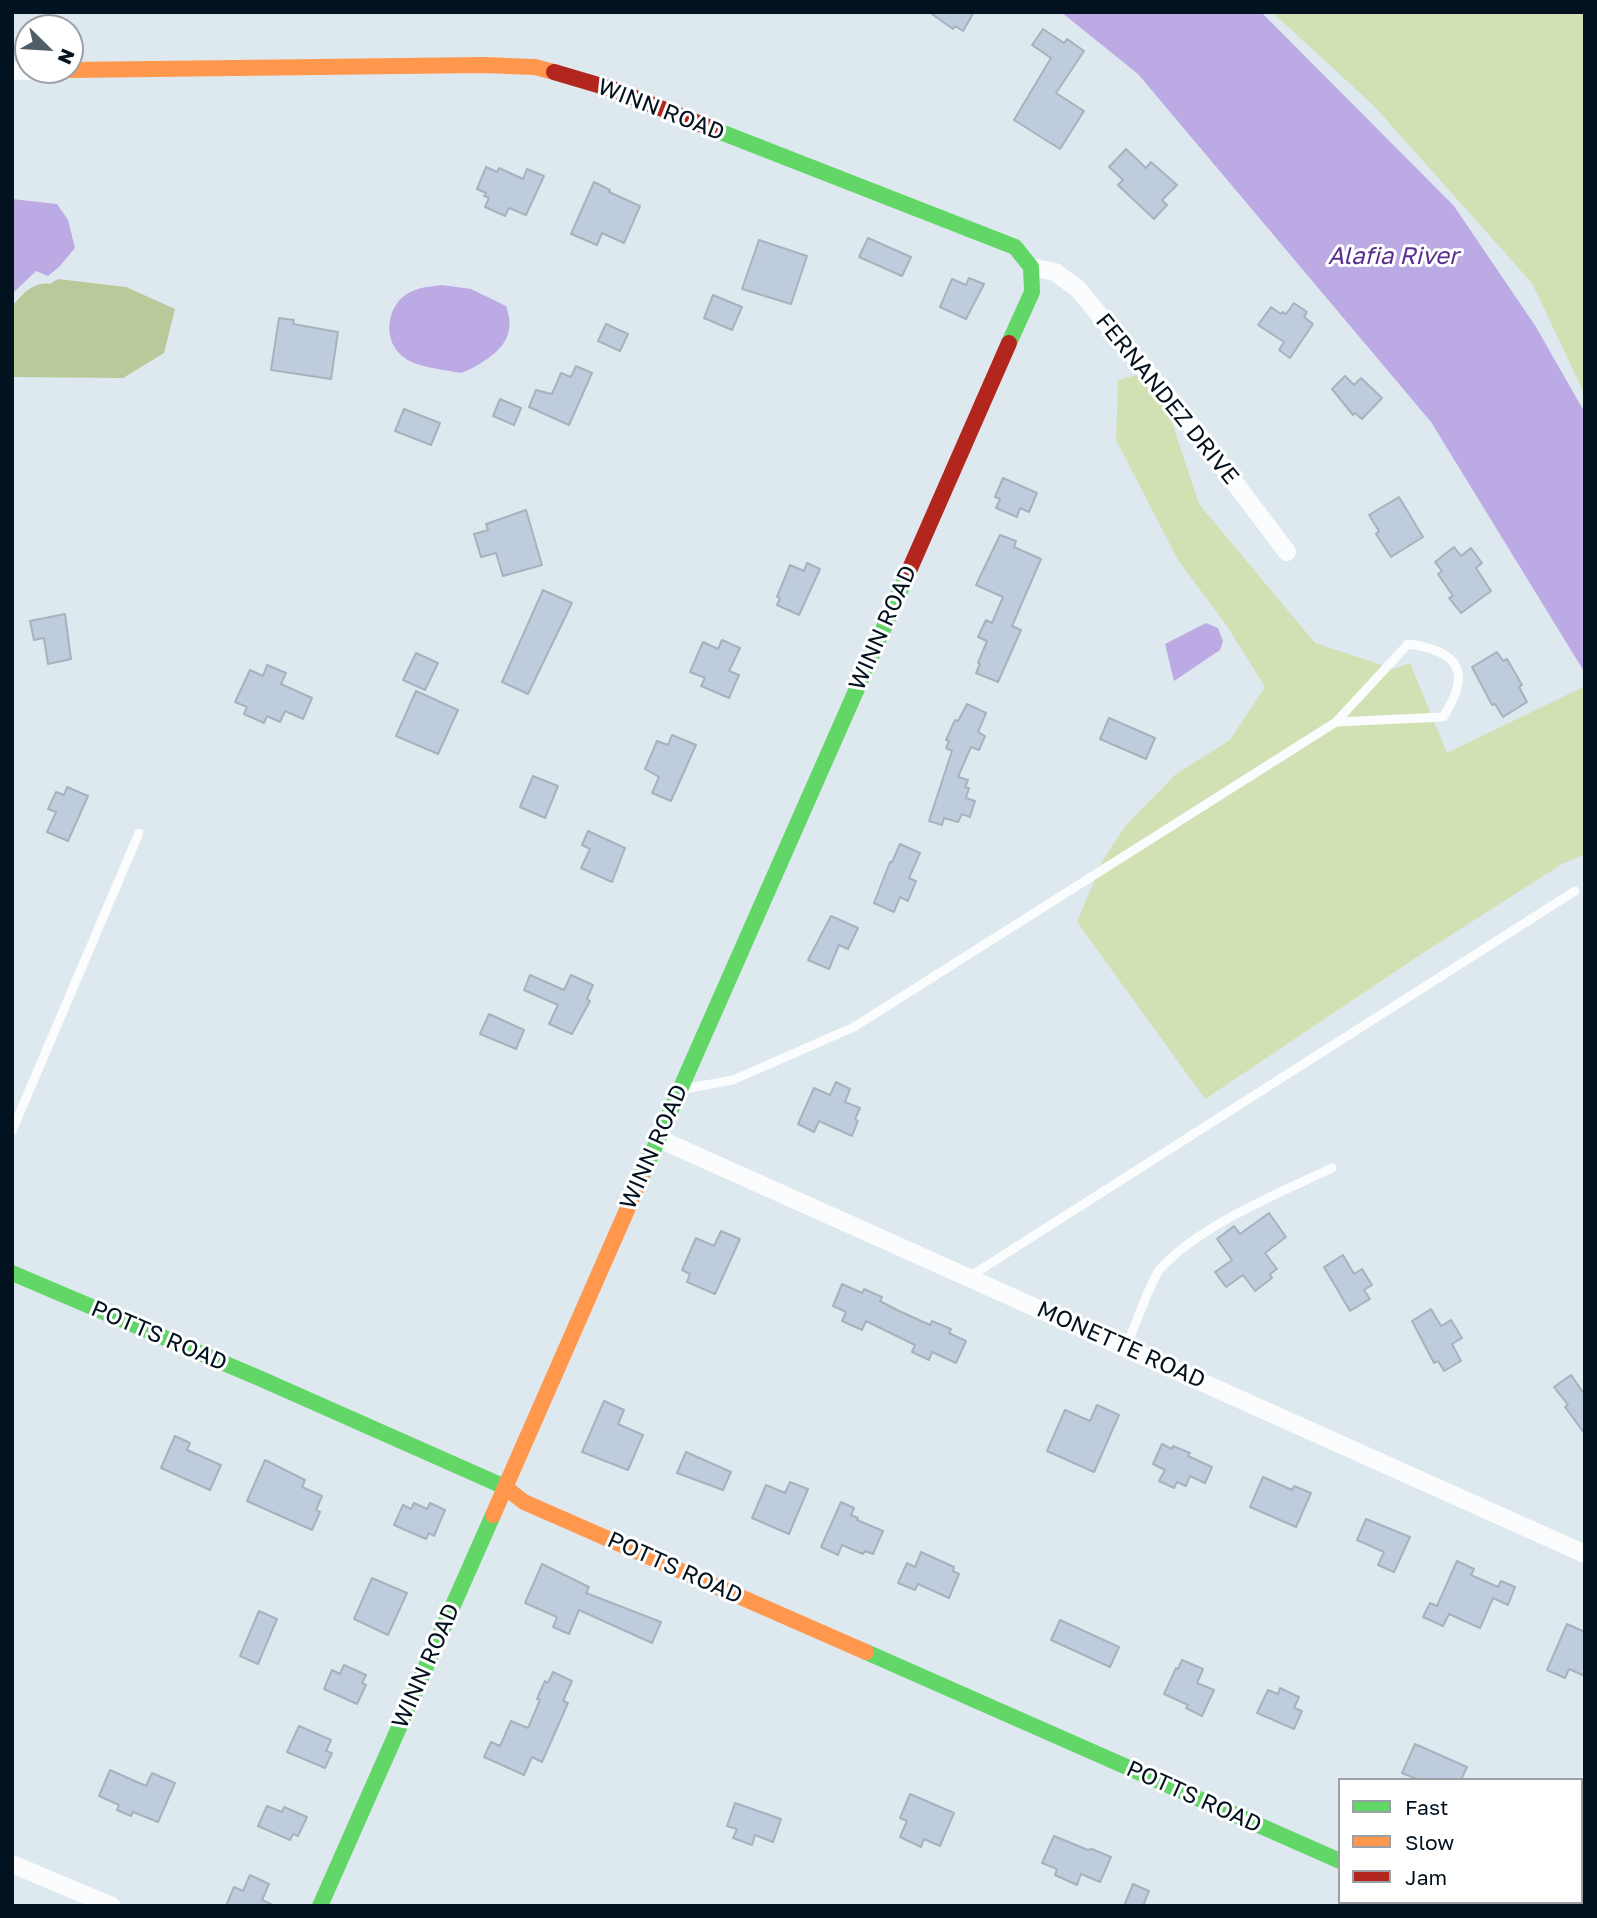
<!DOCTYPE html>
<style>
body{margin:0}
#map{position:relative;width:1597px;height:1918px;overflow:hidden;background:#dee8ef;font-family:"Golos Text",sans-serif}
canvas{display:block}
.frame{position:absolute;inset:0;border:14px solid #02121e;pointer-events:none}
.legend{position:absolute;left:1338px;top:1778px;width:245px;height:126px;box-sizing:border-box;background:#fff;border:2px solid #9aa0a5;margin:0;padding:9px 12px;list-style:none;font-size:21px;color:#02121e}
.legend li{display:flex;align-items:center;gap:14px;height:35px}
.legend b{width:35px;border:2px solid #9aa0a5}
.north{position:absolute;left:14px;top:14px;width:70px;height:70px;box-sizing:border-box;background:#fff;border:2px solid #9aa0a5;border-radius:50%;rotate:114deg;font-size:19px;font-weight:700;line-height:28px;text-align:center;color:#02121e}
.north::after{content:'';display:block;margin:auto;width:24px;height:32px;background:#4f5d67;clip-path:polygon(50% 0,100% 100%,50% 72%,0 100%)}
</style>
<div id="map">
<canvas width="1597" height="1918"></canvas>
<div class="frame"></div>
<ul class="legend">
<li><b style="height:9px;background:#63d668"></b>Fast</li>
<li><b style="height:9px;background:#ff974d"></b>Slow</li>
<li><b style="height:9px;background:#b3261e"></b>Jam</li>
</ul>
<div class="north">N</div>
</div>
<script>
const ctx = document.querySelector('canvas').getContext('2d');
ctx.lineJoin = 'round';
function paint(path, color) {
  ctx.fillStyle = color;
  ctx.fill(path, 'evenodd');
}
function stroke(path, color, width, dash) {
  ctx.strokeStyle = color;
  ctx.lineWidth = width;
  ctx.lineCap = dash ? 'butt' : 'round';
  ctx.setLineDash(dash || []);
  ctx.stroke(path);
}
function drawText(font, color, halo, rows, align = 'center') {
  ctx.font = font + ' "Golos Text",sans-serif';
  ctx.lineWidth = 6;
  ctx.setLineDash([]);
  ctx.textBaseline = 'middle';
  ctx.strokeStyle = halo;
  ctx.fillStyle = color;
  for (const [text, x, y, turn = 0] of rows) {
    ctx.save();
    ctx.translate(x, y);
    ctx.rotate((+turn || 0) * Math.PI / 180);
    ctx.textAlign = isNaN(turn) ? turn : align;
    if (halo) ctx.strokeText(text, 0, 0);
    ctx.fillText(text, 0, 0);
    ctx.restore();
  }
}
const green = new Path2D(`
 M1272,12H1585V395L1532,283L1373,105Z
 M1137,375L1169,414L1199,504L1315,643L1394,669L1410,663L1447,753L1583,687L1585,689V854L1562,864L1426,951L1205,1099L1077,922L1103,860L1126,825L1176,774L1230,740L1265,687L1227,626L1178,560L1116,440L1118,380Z`);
const forest = new Path2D(`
 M58,279L126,287L175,309L164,353L123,378L12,377V307C21,295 34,281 50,284Z`);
const water = new Path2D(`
 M1061,12H1261L1454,206L1536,327L1585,413V673L1431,422L1138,74Z
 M12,199L57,204L68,220L75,248L59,267L48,276L36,271L12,294Z
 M442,285L471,289L506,306C516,333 504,349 481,363C474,367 468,371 460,373C443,369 416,368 402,356C380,337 388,299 415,290C423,287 434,286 442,285Z
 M1206,623L1218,628L1223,641L1220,650L1174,681L1165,644Z`);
const building = new Path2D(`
 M929,12H974L963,31L955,26L953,29Z
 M1043,29L1064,43L1067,39L1084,51L1056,93L1084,111L1060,149L1014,120L1051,58L1032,45Z
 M1126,149L1146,168L1151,162L1177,185L1162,200L1167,205L1154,219L1118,185L1123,180L1109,167Z
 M486,167L497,172L499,168L523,179L527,169L544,176L526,215L509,208L505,216L485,207L489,198L484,196L486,193L477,189Z
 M594,182L610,190L609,192L640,206L624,243L602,233L597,245L571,234Z
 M868,238L911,257L902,276L859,257Z
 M759,240L807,256L791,304L742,289Z
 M969,278L984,284L966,319L940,307L952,279L966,285Z
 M713,295L742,307L732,330L704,318Z
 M1294,303L1307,312L1304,317L1313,324L1290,358L1279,350L1284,342L1258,325L1271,307L1281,314L1283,312L1286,314Z
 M279,318L294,320L293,324L338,332L331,379L271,370Z
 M606,324L628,334L620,351L598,341Z
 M576,366L592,373L569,425L529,407L536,390L552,394L561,373L571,377Z
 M1345,376L1354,385L1361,378L1382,398L1362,419L1355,413L1353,415L1332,389Z
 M500,399L521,408L514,425L493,416Z
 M404,409L440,423L431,445L395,431Z
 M1003,478L1037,493L1029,512L1020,508L1017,517L996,508L1000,499L995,497Z
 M1399,497L1423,537L1391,557L1376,534L1379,531L1369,515Z
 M526,510L542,565L503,576L496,553L481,557L474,534L488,530L486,524Z
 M1000,535L1016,541L1014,547L1041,559L1012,626L1021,630L998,682L976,673L980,664L978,663L987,641L978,637L986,620L992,623L1003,597L976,585Z
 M1454,547L1461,556L1471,548L1482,563L1476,568L1491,591L1461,613L1449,598L1453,596L1438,574L1442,571L1435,562Z
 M807,563L820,569L799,615L777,605L780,598L777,597L790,565L804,571Z
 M543,590L572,603L528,694L502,682Z
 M65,614L71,659L48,664L44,638L34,640L30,621Z
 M722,640L740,648L729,671L739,675L729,698L701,686L705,678L690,672L703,642L718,649Z
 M1497,652L1503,661L1507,659L1522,685L1519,687L1527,702L1503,717L1495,704L1492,705L1472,667Z
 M416,653L438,663L425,690L403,680Z
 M267,665L286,673L281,684L312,698L303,719L285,711L280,722L267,716L264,723L244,714L247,707L235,702L250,670L263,676Z
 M416,691L458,710L438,754L396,736Z
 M967,704L986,713L978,732L985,736L979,750L971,747L958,777L968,780L965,787L969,788L966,798L975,801L970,817L962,814L958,822L944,818L942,825L929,821L952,751L946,748L949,741L946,740L955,720L958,721Z
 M1109,718L1155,738L1146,759L1100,739Z
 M672,735L696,745L671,801L652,793L659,777L645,769L657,741L668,745Z
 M533,776L558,786L545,818L520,807Z
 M67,787L88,796L68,841L47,832L56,812L48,809L56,792L64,795Z
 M588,831L625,848L612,882L581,868L590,849L582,845Z
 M900,844L920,853L909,878L916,881L908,901L900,897L894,912L874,903L890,862H892Z
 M831,916L858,928L848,949L839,945L829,969L808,960Z
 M530,975L564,990L571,975L593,985L587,999L590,1001L572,1034L549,1024L558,1005L524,990Z
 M489,1014L524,1030L516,1049L480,1034Z
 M836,1082L850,1089L845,1102L860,1108L855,1119L858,1121L852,1136L819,1121L814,1132L798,1124L814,1088L830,1095Z
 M1269,1213L1286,1237L1265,1253L1277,1269L1270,1274L1272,1278L1255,1291L1243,1275L1226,1287L1215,1272L1232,1260L1217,1239L1234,1226L1240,1234Z
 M721,1231L740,1239L715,1294L687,1282L690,1274L682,1270L696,1238L714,1246Z
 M1343,1255L1354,1274L1362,1269L1372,1285L1364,1290L1370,1299L1350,1311L1324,1267Z
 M842,1284L862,1293L864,1289L882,1297L880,1301L897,1310L930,1325L932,1321L951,1329L949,1333L966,1341L956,1363L932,1352L929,1360L912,1352L915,1345L866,1321L862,1330L842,1321L846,1312L833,1306Z
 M1431,1309L1441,1326L1451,1320L1462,1338L1452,1344L1461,1361L1444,1371L1438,1361L1434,1363L1412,1321Z
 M1571,1375L1585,1395V1434L1565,1407L1568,1405L1554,1387Z
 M604,1401L624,1410L618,1424L643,1435L628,1470L582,1452Z
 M1097,1405L1119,1415L1094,1472L1047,1451L1065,1410L1090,1421Z
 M175,1436L190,1443L187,1450L221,1465L210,1490L161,1468Z
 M1162,1444L1172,1449L1173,1446L1190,1453L1188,1456L1212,1467L1205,1483L1190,1476L1186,1486L1177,1482L1174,1488L1159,1481L1165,1470L1153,1464Z
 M686,1452L731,1472L723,1490L677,1473Z
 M265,1460L305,1480L302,1487L322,1496L316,1510L320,1512L312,1530L247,1501Z
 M1263,1477L1292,1490L1294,1486L1311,1493L1296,1527L1250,1507Z
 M790,1482L808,1489L789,1534L752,1518L766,1485L785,1493Z
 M841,1502L854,1508L851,1515L858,1518L857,1520L883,1531L873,1554L865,1551L863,1554L842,1545L838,1555L821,1547Z
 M414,1503L427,1509L430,1503L445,1510L434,1536L429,1533L426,1539L394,1525L403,1505L411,1509Z
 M1366,1519L1410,1537L1394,1572L1378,1565L1384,1552L1357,1540Z
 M921,1552L954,1567L953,1571L959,1574L949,1598L918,1584L915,1590L898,1583L907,1563L915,1567Z
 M1457,1561L1474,1569L1471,1575L1498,1587L1501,1581L1515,1587L1508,1605L1493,1598L1480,1628L1449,1614L1443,1626L1423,1617L1430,1603L1437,1606Z
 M542,1564L589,1587L586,1593L661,1622L652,1643L579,1610L569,1634L553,1627L557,1617L525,1603Z
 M372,1578L407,1593L388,1635L354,1619Z
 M259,1611L277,1619L258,1664L240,1656Z
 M1060,1620L1119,1647L1110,1667L1051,1640Z
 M1567,1624L1585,1632V1676L1569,1669L1565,1678L1547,1670Z
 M1182,1660L1203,1669L1197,1683L1214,1690L1202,1716L1186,1708L1188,1705L1164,1694L1176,1668L1178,1669Z
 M344,1665L366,1675L362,1683L366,1685L357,1704L324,1689L332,1670L340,1674Z
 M553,1672L572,1681L563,1701L568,1703L542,1762L532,1757L524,1775L484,1757L491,1742L500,1746L511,1721L528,1728L540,1700L537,1699L545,1681L548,1683Z
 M1280,1688L1299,1697L1294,1708L1302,1711L1294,1729L1257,1713L1268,1690L1278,1694Z
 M299,1726L331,1740L326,1751L332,1753L325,1768L287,1752Z
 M1415,1744L1467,1767L1461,1780H1419L1402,1773Z
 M110,1770L146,1786L152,1773L175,1783L158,1822L133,1812L131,1816L117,1810L119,1805L99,1796Z
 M910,1794L954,1813L940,1846L924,1839L921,1847L900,1837L907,1821L900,1818Z
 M735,1803L781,1819L773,1842L755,1835L752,1845L733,1838L737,1829L727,1826Z
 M267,1806L282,1812L284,1807L307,1817L298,1836L293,1834L290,1840L258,1826Z
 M1054,1836L1088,1850L1092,1849L1111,1857L1100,1882L1081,1874L1077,1885L1055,1875L1057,1869L1042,1863Z
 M250,1875L269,1884L262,1900L275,1906H226L234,1887L243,1891Z
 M1133,1884L1149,1891L1143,1906H1124Z`);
const lane = new Path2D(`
 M684,1089L733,1080L854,1027L1336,722L1443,717C1472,673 1460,651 1408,644L1336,722
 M12,1131L139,833
 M969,1277L1575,891
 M1126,1347C1133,1331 1152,1278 1160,1269C1200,1225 1279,1193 1332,1168`);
const street = new Path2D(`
 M12,71L63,70
 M1031,267L1055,272L1078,289L1191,425L1287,552
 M657,1138L1585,1554
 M12,1864L112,1906
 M1435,1902L1443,1906`);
const fast = new Path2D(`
 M713,129L1015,247L1031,267L1032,292L1009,343
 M641,1178L908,573
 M12,1273L259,1378L505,1487L511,1492
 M866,1652L1340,1861
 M320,1906L493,1515`);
const slow = new Path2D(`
 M70,70L483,65L535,67L554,72
 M511,1492L524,1502L866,1652
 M493,1515L641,1178`);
const jam = new Path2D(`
 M554,72L615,90L713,129
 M908,573L1009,343`);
const streetNames = [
 ["WINN ROAD",661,110,21],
 ["FERNANDEZ DRIVE",1167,399,51],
 ["WINN ROAD",883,628,-66],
 ["WINN ROAD",654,1147,-66],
 ["POTTS ROAD",159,1336,23],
 ["MONETTE ROAD",1121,1345,24],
 ["POTTS ROAD",675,1568,24],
 ["WINN ROAD",426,1666,-66],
 ["POTTS ROAD",1194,1797,24]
];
const waterNames = [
 ["Alafia River",1393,256]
];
paint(green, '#d1e1b4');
paint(forest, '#b9c99a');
paint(water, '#bcaae5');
paint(building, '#beccdd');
stroke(building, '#a8b2bd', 2);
stroke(lane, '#fafcfd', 9);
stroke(street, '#fafcfd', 18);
stroke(fast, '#63d668', 16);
stroke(slow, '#ff974d', 16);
stroke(jam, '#b3261e', 16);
drawText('23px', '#02121e', '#fff', streetNames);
drawText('italic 24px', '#59308f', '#fff', waterNames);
</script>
